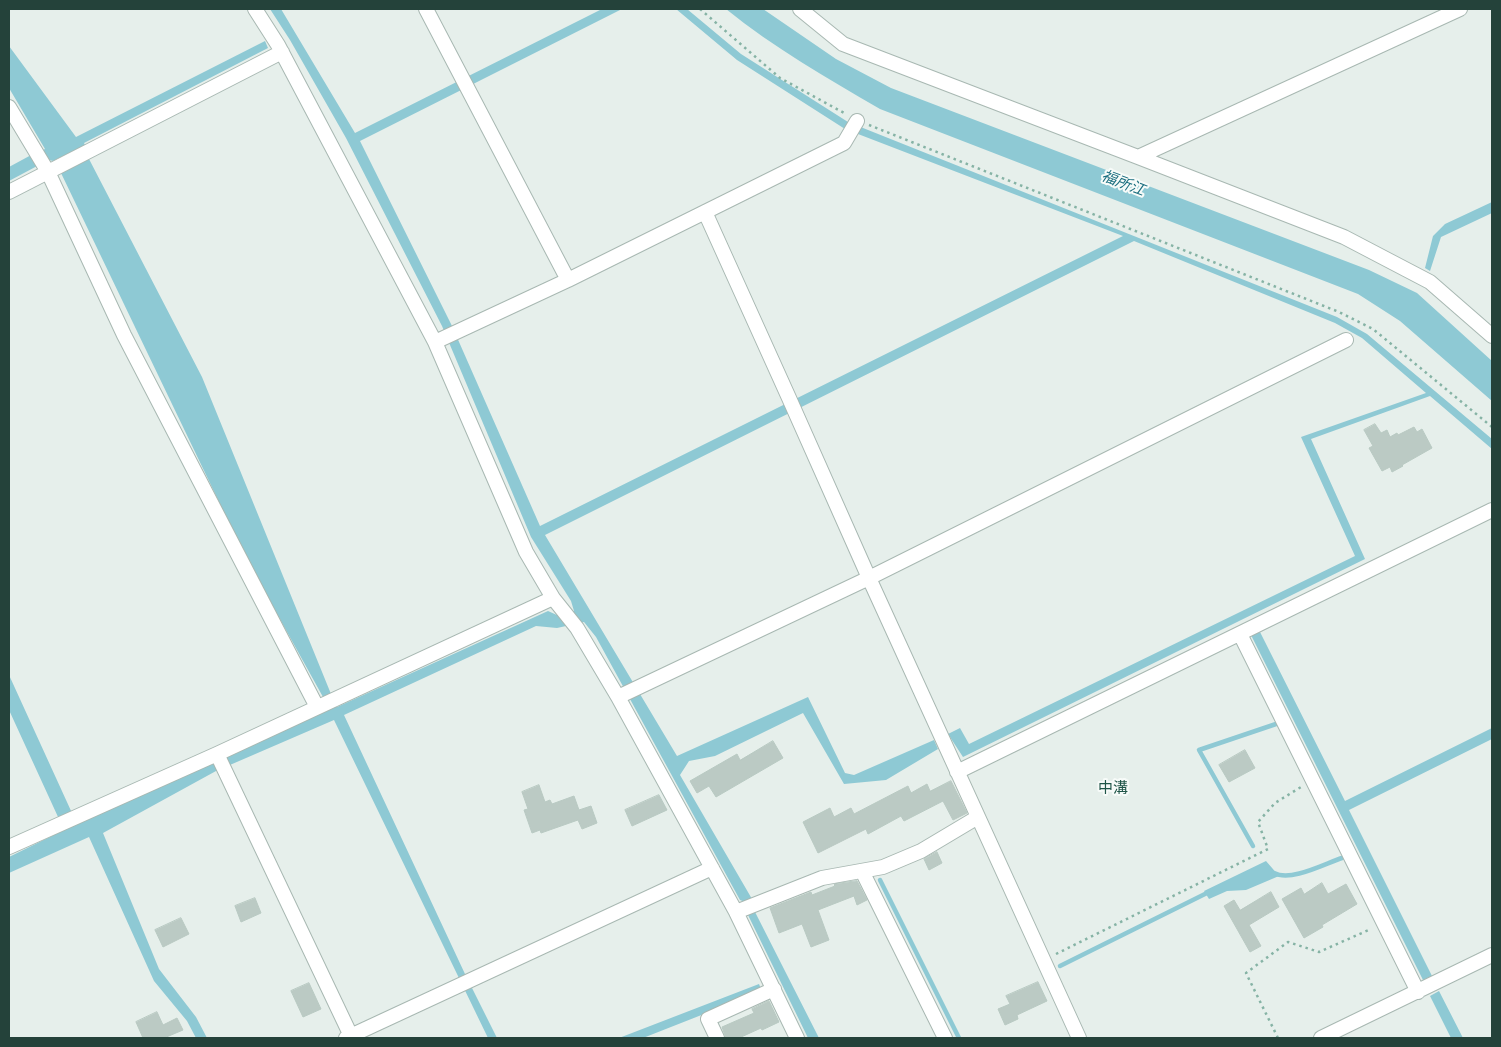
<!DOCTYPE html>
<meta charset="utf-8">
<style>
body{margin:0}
#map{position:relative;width:1501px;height:1047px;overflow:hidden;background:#e6efeb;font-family:"Varela Round",sans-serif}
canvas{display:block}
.frame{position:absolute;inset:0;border:10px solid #24423a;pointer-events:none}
</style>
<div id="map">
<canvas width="1501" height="1047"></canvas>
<div class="frame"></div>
</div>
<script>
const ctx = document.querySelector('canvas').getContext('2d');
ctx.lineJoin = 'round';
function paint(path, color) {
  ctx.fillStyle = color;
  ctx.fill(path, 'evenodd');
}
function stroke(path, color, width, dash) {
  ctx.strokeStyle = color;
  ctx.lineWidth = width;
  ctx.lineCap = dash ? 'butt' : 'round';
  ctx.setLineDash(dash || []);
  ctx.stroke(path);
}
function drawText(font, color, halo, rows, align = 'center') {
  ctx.font = font + ' "Varela Round","Noto Sans JP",sans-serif';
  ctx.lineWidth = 4;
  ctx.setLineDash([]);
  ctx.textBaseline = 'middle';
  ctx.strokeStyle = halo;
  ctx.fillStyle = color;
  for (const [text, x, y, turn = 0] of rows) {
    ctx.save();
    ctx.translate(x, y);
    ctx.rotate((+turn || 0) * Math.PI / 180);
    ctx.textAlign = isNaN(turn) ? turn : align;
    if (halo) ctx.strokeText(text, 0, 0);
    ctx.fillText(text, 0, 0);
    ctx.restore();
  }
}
const water = new Path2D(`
 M270,9H281L355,133L602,9H622L360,141L452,326L540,526L1123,236L845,129L737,60L676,9H687L741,54L848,122L1337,317L1367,334L1492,439V449L1430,396L1311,439L1365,559L963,757L948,734L960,728L969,744L1355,556L1301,437L1426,393L1362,338L1335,323L1134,241L545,535L677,756L808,697L845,773L854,775L934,740L938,749L886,780L844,784L803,713L715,756L689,761L680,775L752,899L745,902L740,900L596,637L584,622L557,628L536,626L344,715L465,974L497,1038H488L334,720L216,771L103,833L159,969L196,1017L207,1038H196L187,1021L154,981L89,837L9,873V857L64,830L9,710V675L77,824L329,710L323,697L245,556L61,173L89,159L202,377L331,694L337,707L548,611L559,616L574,611L571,601L531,537L442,326L346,138L290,40Z
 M726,9H763L836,59L891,88L1369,270L1417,293L1492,361V401L1400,321L1358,294L880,109C827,78 774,48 726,9Z
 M265,41L268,48L84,143L85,145L53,161L49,160L43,150L45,149L9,88V46L76,137Z
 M33,154L39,165L9,181V167Z
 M1492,202V213L1441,237L1430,271L1425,268L1433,236L1445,224Z
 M1260,632L1345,801L1492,728V739L1349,810L1432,976L1423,980L1251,635Z
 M1266,861L1279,876L1246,890L1227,891L1209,899L1204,891Z
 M754,910L819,1038H808L748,915Z
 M759,984L761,989L704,1014L643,1038H619Z
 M1439,991L1463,1038H1451L1430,996Z`);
const stream = new Path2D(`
 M1253,846L1199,750L1276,724
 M1274,873C1291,882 1324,864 1342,858
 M880,880L959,1038
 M1060,966L1209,892`);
const building = new Path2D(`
 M1375,424L1381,433L1387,430L1390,437L1397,433L1398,435L1414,427L1417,432L1422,429L1432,448L1402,465L1403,466L1392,472L1390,467L1382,471L1369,448L1373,446L1364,430Z
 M773,741L783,758L716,797L709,786L697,793L690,781L737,754L740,760Z
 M1245,750L1255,768L1229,782L1219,765Z
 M951,781L967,813L953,820L943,801L904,821L901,816L868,834L866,829L818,853L803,822L830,808L834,817L851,808L854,814L908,786L911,793L927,784L930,791Z
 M539,785L545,802L550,800L552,804L574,796L579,810L591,806L597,823L582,829L578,820L541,833L540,830L532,833L524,810L528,809L522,792Z
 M659,795L667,810L632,826L625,810Z
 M937,852L942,863L929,870L924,859Z
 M857,881L867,900L857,905L854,896L818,910L829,940L811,947L802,924L779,933L770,908L811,892L812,895L835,886L834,885L835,884Z
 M1322,883L1328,894L1346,884L1357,904L1322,925L1323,927L1304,938L1282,899L1301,888L1304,894Z
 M1271,892L1279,907L1249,925L1261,946L1250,952L1224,906L1234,900L1240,910Z
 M255,898L261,913L241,922L235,906Z
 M181,918L189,934L163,947L155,930Z
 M1038,982L1047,1001L1017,1015L1018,1019L1005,1025L998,1009L1010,1004L1006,996Z
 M309,983L321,1009L303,1017L291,991Z
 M769,1001L779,1022L762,1030L761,1028L739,1038H726L722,1027L754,1013L752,1009Z
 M157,1012L163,1025L177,1018L183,1030L164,1038H143L136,1022Z`);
const path = new Path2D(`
 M700,9L780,78L846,114
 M869,125L1339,312L1373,329L1492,427
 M1056,954L1268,849L1258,822L1275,803L1301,787
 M1278,1038L1246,973L1288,942L1319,952L1371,929`);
const minor = new Path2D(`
 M255,9L278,45L435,342L526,552L553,598L577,628L618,697L736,912L797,1038
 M426,9L568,280
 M800,9L843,44L1138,157L1344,237L1430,282L1492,336
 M9,107L48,172L124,335L317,707
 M1138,157L1460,9
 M9,192L282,52
 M705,212L789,398L869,578L1079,1038
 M435,342L568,280L844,143L857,121
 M1240,634L1418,992
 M618,697L869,578L1346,340
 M217,754L351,1036
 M957,772L1492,510
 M9,847L217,754L553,598
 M862,871L945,1038
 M736,912L822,878L883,867L921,851L978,817
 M346,1038L712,868
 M717,1038L708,1019L774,989
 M1321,1038L1492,955`);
const waterNames = [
 ["福所江",1123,184,21]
];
const neighbourhoodNames = [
 ["中溝",1113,789]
];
paint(water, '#8ec9d4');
stroke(stream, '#8ec9d4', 4.5);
paint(building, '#bbcac4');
stroke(building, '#b8c9c2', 1);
stroke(minor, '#a8b8b2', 16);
stroke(path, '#86b3a5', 2.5, [2.5, 4]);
stroke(minor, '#fff', 14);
drawText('italic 15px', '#1c6f80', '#f7fbf9', waterNames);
drawText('15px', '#1f5548', '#f7fbf9', neighbourhoodNames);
</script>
